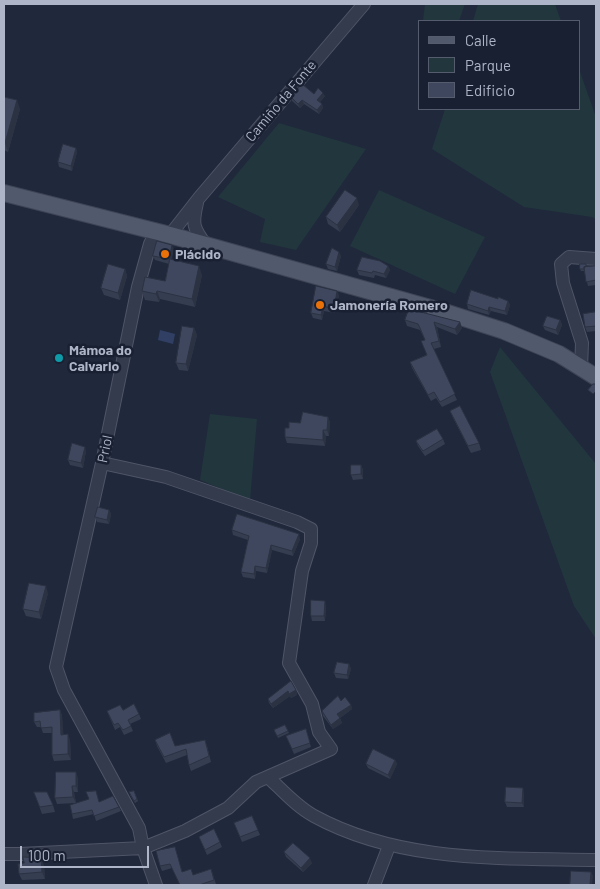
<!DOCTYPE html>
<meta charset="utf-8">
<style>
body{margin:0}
#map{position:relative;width:600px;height:889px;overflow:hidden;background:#20283c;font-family:Barlow,sans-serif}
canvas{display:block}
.frame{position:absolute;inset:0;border:5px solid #afb5c8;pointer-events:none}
.legend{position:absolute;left:418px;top:20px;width:162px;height:90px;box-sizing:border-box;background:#192031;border:1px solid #555c6d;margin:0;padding:6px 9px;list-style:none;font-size:15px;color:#afb5c8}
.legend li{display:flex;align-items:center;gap:10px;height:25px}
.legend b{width:25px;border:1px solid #555c6d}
.scale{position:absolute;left:20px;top:846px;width:129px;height:22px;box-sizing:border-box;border:2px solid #afb5c8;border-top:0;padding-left:6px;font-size:15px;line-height:18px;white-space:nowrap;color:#afb5c8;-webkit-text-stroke:4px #192031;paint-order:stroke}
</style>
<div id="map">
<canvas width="600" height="889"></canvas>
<div class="frame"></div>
<ul class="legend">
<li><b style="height:6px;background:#51596c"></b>Calle</li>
<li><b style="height:14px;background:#22363d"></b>Parque</li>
<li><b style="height:14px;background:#3e475e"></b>Edificio</li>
</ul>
<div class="scale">100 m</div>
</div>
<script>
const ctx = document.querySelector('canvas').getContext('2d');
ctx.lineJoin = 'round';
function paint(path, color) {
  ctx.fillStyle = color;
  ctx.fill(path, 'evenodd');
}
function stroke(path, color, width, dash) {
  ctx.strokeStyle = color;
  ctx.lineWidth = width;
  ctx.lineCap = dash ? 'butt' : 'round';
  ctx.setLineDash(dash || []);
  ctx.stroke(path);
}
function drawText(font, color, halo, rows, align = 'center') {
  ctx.font = font + ' Barlow,sans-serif';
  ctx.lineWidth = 5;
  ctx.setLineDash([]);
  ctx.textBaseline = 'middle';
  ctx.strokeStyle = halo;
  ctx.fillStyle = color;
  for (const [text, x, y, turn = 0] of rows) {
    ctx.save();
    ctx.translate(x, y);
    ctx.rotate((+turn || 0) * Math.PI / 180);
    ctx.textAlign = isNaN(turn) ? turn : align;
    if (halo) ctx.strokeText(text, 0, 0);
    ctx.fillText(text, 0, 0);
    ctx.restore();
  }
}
const green = new Path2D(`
 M425,4H465L459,21H423Z
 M478,4H555L561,21H473Z
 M579,69L596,117V219L592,217L524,207L432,149L445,109H579Z
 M279,123L366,149L296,250L260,242L265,219L218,197Z
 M379,190L485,237L455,294L350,246Z
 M500,347L596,464V639L574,606L490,372Z
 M210,414L257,419L250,501L200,480Z`);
const water = new Path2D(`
 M160,330L175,334L173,344L158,340Z`);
const minor = new Path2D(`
 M197,203C192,224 193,228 206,245
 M170,235L199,198L364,4
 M581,368L582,343L563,283L561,264L569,257L596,259
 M268,777C282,790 297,807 314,816C400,863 501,858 596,860
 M4,854H20L143,848L185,831L228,808L256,782L331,749L319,732L312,704L289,663L302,571L311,543V529L297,522L166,477L102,463
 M156,885L143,848L139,828L64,690L56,667L102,463L138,287L150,244L156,232
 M374,885L389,846`);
const major = new Path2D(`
 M4,193L170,235L448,313L504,331L559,354L596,377`);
const wall = new Path2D(`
 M314,94L325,96L320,102L322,104L323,108L319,114L304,104L300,108L292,101L291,97Z
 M4,97L20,109L8,152L4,150Z
 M76,148L77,152L72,171L59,167L58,162Z
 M359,205L340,232L328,224L326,217Z
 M174,249L171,260L202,275L195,307L160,299L159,302L145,300L142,291L165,281L169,264L155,260L153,256Z
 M341,256L337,271L328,269L326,264Z
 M388,266L390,270L386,278L375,275L374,278L359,275L357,270Z
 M596,266V285L588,286L584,271H581L580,269Z
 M125,269L127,276L120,300L104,295L101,288Z
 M339,295L335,313L324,311L322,320L313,318L311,313Z
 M498,299L508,301L510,305L507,315L491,311L489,315L468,309L467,304Z
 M596,312V331L587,332L585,327Z
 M405,320L460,322L462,328L457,335L437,327L441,347L434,349L457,400L442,407L436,398L431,401L412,368L410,362L426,355L425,340L420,330L407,326Z
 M560,320L562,325L558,335L545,330L543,326Z
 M194,328L197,335L188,371L179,370L176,363Z
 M450,411L479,443L481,450L471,453L453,418Z
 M328,417L330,423L329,436H326L325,446L287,443L285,437L289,428L300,423Z
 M443,439L445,444L425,456L418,446L416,441Z
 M86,451L83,468L70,465L68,460Z
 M361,465L363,470V479L353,480L351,475Z
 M109,510L111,514L109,524L97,522L95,517Z
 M232,530L300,539L293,556L272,550L267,573L256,571L255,579L243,577L241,572L248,540L233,535Z
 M48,593L41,619L26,616L23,609Z
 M326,606L325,621H312L311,616Z
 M349,664L351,669L348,679L336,678L334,673Z
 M296,690L297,695L291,698L290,696L273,708L269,703L268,699Z
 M341,701L351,705L352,709L340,718L342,723L333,729L323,716L322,711Z
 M60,710L62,716L63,735L70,740L71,760L54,761L52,755V733H43L41,727H37L34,722Z
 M123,710L139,714L141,719L130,724L133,731L124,735L120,727L115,730L107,711Z
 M285,725L289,733L278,738L275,732Z
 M306,729L311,747L294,754L286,736Z
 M155,740L175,746H207L211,762L191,771L189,765L187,755L166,763L157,746Z
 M395,760L397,764L390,779L368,768L366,764Z
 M78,778V792H74L76,803L57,804L55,798Z
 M134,791L138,801L135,803L130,795Z
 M34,792L53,805L55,812L42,814Z
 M524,793V807H507L505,802Z
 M100,802L119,807L121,811L96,821L94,814L73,819L72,814Z
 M252,816L260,835L242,842L234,823Z
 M214,829L222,847L207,855L199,837Z
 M176,851L182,872L193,875L211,869L216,884L213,885H180L172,868L162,871L160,866Z
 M284,852L312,863L303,872L286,857Z
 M44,865L45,879L22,880L19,874Z`);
const shadedWall = new Path2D(`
 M323,93L325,96L318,104L317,100Z
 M17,100L20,109L8,152L5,143Z
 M302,100L304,104L300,108L298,104Z
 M322,104L323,108L319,114L317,110Z
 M76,148L77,152L72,171L71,166Z
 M357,198L359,205L340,232L337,225Z
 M172,245L174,249L170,264L169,259Z
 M339,252L341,256L337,271L335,267Z
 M199,266L202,275L195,307L192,299Z
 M388,266L390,270L386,278L384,274Z
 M125,269L127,276L120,300L118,293Z
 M157,291L160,299L159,302L156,294Z
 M337,291L339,295L335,313L334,309Z
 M508,301L510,305L507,315L505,311Z
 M323,306L324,311L322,320L321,315Z
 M489,307L491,311L489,315L488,311Z
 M560,320L562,325L558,335L556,330Z
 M434,322L437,327L441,347L439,341Z
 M460,322L462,328L457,335L455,329Z
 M194,328L197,335L188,371L186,364Z
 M328,417L330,423L329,436L327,430Z
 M323,430L326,436L325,446L323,440Z
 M85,447L86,451L83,468L81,463Z
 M361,465L363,470V479L361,474Z
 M109,510L111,514L109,524L107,520Z
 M299,534L300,539L293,556L292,551Z
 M271,545L272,550L267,573L266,568Z
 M255,566L256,571L255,579L254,574Z
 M46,586L48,593L41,619L39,612Z
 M325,601L326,606L325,621L324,616Z
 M349,664L351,669L348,679L347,675Z
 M296,690L297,695L291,698L289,694Z
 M288,691L290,696L273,708L271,704Z
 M351,705L352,709L339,719L337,714Z
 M60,710L62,716L64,740L61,735Z
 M340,718L342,723L333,729L331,725Z
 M68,734L70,740L71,760L68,754Z
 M395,760L397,764L390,779L388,775Z
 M76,772L78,778V792L76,786Z
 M72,786L74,792L76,803L73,797Z
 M523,788L524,793V807L522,803Z
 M41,858L44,865L45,879L42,872Z
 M310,858L312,863L303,872L301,868Z
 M591,872L593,876L592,885H590Z`);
const building = new Path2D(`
 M302,84L314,94L318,88L323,93L317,100L322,104L317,110L302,100L298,104L291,97Z
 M4,97L17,100L5,143L4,142Z
 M63,144L76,148L71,166L58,162Z
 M345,190L357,198L337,225L326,217Z
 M157,241L172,245L169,259L153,256Z
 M332,248L339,252L335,267L326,264Z
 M362,257L380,261L388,266L384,274L373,271L372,273L357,270Z
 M170,259L199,266L192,299L157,291L156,294L142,291L145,277L165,281Z
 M108,264L125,269L118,293L101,288Z
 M580,264H586V267H584V269H580Z
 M596,266V280L586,282L584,267Z
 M316,286L337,291L334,309L323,306L321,315L311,313Z
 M471,290L498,299V297L508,301L505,311L489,307L488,311L467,304Z
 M409,309L460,322L455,329L434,322L439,341L431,343L455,394L440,402L434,392L428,395L410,362L427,355L421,341L425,340L420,328L418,324L405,320Z
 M596,312V326L585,327L583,314Z
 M547,316L560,320L556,330L543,326Z
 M182,326L194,328L186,364L176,363Z
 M593,384H596V391L593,394L588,390Z
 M460,406L479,443L468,446L450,411Z
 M303,412L328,417L327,430H323V440L285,437V428H289V422L300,423Z
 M437,429L443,439L423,451L416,441Z
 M72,443L85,447L81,463L68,460Z
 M351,465H361V474L351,475Z
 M98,507L109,510L107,520L95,517Z
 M237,514L299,534L292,551L271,545L266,568L255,566L254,574L241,572L249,536L232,530Z
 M29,583L46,586L39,612L23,609Z
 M311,600L325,601L324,616H311Z
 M337,662L349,664L347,675L334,673Z
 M291,681L296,690L289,694L288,691L271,704L268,699Z
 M338,696L341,701L345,697L351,705L337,714L340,718L331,725L322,711Z
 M134,704L139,714L128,720L131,726L123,730L118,723L114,725L107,711L120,705L123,710Z
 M60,710L61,735L68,734V754L52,755V727L41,728L40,721L34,722V713Z
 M285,725L288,731L277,736L274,730Z
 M306,729L310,743L292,749L286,736Z
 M170,733L175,746L205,740L209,756L189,765L186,749L164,757L155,740Z
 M373,749L395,760L388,775L366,764Z
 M56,772H76V786H72L73,797L55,798Z
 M506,787L523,788L522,803L505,802Z
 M96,791L99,802L113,796L119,807L94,816L92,810L72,814L70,805L89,799L86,792Z
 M134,791L137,799L134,801L129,792Z
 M34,792H47L53,805L40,807Z
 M252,816L258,830L240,837L234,823Z
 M214,829L220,842L205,850L199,837Z
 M293,843L310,858L301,868L284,852Z
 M175,847L182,872L191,869L193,875L211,869L214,880L199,885H180L170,864L160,866L156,851Z
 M23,857L41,858L42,872L19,874L18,864L24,863Z
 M571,871L591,872L590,885H570Z`);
const markers = [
 [165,254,5,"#e8710a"],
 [320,305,5,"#e8710a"],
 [59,358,5,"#0f9aa8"]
];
const streetNames = [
 ["Camiño da Fonte",281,101,-50],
 ["Priol",105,449,-78]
];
const poiNames = [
 ["Plácido",175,254],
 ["Jamonería Romero",330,305],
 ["Mámoa do",69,350],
 ["Calvario",69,366]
];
paint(green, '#22363d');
paint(water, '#303f63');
stroke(minor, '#4f5567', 14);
stroke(major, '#3d4455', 18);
stroke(minor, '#343b4c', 12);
stroke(major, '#51596c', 16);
paint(wall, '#353d51');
paint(shadedWall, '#2b3242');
paint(building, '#3e475e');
stroke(building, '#2b3242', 1);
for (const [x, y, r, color] of markers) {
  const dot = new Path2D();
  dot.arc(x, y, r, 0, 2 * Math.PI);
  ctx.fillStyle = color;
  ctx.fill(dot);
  stroke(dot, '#192031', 2);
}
drawText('14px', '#afb5c8', '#192031', streetNames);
drawText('bold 14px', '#afb5c8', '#192031', poiNames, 'left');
</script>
